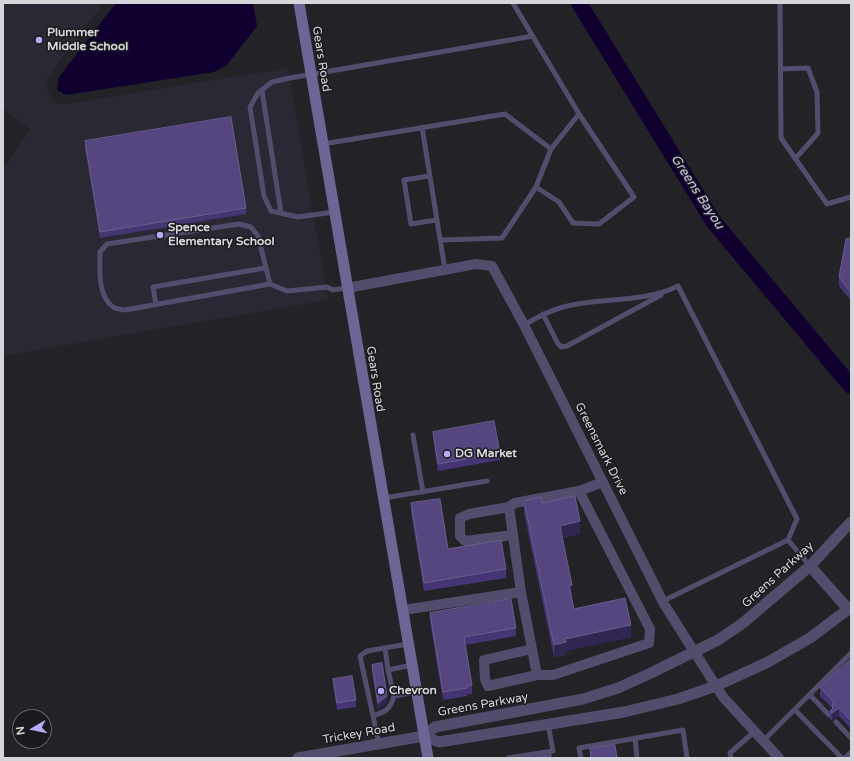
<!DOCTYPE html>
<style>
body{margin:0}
#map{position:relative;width:854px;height:761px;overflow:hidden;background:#232227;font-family:"Varela Round",sans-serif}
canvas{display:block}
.frame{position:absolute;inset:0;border:4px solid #d6d5d9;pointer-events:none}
.north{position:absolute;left:12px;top:709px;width:40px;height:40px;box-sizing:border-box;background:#19191e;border:1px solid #656469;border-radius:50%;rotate:261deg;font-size:11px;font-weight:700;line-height:16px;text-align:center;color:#d6d5d9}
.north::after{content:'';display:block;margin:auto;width:14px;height:18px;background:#b7abf8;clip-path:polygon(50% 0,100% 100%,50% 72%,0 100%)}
</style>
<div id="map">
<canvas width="854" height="761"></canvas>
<div class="frame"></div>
<div class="north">N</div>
</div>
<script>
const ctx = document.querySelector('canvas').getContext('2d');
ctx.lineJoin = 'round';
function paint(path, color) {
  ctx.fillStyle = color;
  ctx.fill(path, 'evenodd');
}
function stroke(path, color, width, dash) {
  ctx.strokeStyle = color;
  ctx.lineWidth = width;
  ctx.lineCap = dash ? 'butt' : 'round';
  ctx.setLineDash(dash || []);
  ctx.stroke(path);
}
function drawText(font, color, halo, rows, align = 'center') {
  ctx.font = font + ' "Varela Round",sans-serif';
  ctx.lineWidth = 3;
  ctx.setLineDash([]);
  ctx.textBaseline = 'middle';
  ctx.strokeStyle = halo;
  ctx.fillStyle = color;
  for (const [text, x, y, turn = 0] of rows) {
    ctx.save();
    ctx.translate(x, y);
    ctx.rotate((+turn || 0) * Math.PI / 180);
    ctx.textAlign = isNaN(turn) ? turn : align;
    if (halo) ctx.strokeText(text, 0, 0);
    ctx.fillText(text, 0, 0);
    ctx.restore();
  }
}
const built = new Path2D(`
 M3,3H104L47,78V89L52,99L57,103L66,104L288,68L328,300L3,356V169L30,130L3,108Z`);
const water = new Path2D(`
 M116,3H253L257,26L227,65L214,72L66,95L57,90L59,77Z`);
const river = new Path2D(`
 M579,3L713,221L851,386`);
const service = new Path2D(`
 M513,3L579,114L634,197L599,224L573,223L559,202L536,187
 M780,3L781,138L827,204L851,197
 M781,69L808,68L817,92L818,133L795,159
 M262,91L281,213
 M422,127L445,270
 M323,144L505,114L551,149
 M429,176L404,180L411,224L436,220
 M334,212L298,217L271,211L264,196L250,107L258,93L272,82L290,78L533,36
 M442,240L502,238L536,187L551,149L579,114
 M270,284L258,236L251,227L239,224L107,244L100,252C100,267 97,296 113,307C115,309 122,309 125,310L270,284L287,291L327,287L333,290L347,288
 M156,305L153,287L265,268
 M543,314L557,342L561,347L567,346L661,295
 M524,325C539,316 555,308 572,305C607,298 646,302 678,286L797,519L788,540L810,566
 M413,435L423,492
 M384,498L487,481
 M663,601L788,540
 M385,648L388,670
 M412,665L388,670L394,696L416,692
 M810,695L829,715
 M795,710L842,758
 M373,716L360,656L367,651L408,644
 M836,722L851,738
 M635,738L637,758
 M763,741L851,653
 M379,744L373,716C386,711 390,710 394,696
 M508,758L553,751L548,724
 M581,758L579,748L683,730L687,758
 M731,758L730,753L754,732
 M845,758L851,752`);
const minor = new Path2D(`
 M347,288L476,264L492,266L524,325L664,604L723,697L779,758
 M509,507L469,514L460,518V536L465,541L513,535
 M521,592L509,507L515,503L579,491
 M403,610L521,592L537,675H553L649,643L650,629L579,491L603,482
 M532,649L484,660L485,679L488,686L537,675`);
const tertiary = new Path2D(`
 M810,566L848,609
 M424,736L435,727L583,699L618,688L651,673L718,640L743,623L810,566L851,522
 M298,758L424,736L439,742L624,712L678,699L716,686L768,662L810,638L851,607`);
const secondary = new Path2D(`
 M299,3L428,758`);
const wall = new Path2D(`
 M85,141L246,208V214L100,238L85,148Z
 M851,238V301L839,286V277Z
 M433,432L500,453V460L438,471L433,438Z
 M524,501L542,503L580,534L562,538L572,598H571L574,609L631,637L566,651V655L554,657L524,513Z
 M411,503L448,549L506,569V578L424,591L411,512Z
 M430,613L516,628V636L465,645L472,685V694H467V696L443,700L430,621Z
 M851,659V729L839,716L832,721L830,719V711L832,709V708L820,696V687Z
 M372,665L387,702L378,710L372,671Z
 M333,679L356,700V707L337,710L333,685Z`);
const shadedWall = new Path2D(`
 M580,521V534L560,538V526Z
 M572,585V598H569V586Z
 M631,625V637L566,651V655L554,657V645L565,639Z
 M387,696V702L378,710V703Z
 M839,708V716L832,721V713Z`);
const building = new Path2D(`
 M231,117L246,208L100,232L85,141Z
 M851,238V293L839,277L846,239Z
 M494,421L500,453L438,464L433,432Z
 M575,496L580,521L560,526L572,585L569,586L574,609L625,598L631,625L565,639L566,642L554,645L524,501L541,497L542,503Z
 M440,499L448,549L501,540L506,569L424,583L411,503Z
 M511,599L516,628L464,637L472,685L467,686V688L443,692L430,613Z
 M851,659V721L839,708L832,713L830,711L833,708L832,704L834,702L820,687Z
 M382,663L387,696L378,703L372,665Z
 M352,676L356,700L337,703L333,679Z
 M615,745L617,758H591L590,749Z
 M551,755V758H530Z`);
const markers = [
 [39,40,4,"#b7abf8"],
 [160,235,4,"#b7abf8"],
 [447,454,4,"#b7abf8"],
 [381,691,4,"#b7abf8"]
];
const poiNames = [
 ["Plummer",47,33],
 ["Middle School",47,47],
 ["Spence",168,228],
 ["Elementary School",168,242],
 ["DG Market",455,454],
 ["Chevron",389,691]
];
const streetNames = [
 ["Gears Road",321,59,81],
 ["Gears Road",375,379,81],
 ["Greensmark Drive",601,449,63],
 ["Greens Parkway",778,575,-42],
 ["Greens Parkway",483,705,-10],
 ["Trickey Road",359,734,-10]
];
const waterNames = [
 ["Greens Bayou",697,192,57]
];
paint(built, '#2a2833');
paint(water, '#10002f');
stroke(river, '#10002f', 16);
stroke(service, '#524d6c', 5);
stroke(minor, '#524d6c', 10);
stroke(tertiary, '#524d6c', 11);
stroke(secondary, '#6c6596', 11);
paint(wall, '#453575');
paint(shadedWall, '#312651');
paint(building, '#55467f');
stroke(building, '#695d8d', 1);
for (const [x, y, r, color] of markers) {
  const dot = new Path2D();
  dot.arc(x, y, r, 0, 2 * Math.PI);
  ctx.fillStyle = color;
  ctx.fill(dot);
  stroke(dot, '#19191e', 1.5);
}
drawText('bold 12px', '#d6d5d9', '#19191e', poiNames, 'left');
drawText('12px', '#d6d5d9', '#19191e', streetNames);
drawText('italic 13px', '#ccc7f0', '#19191e', waterNames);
</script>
